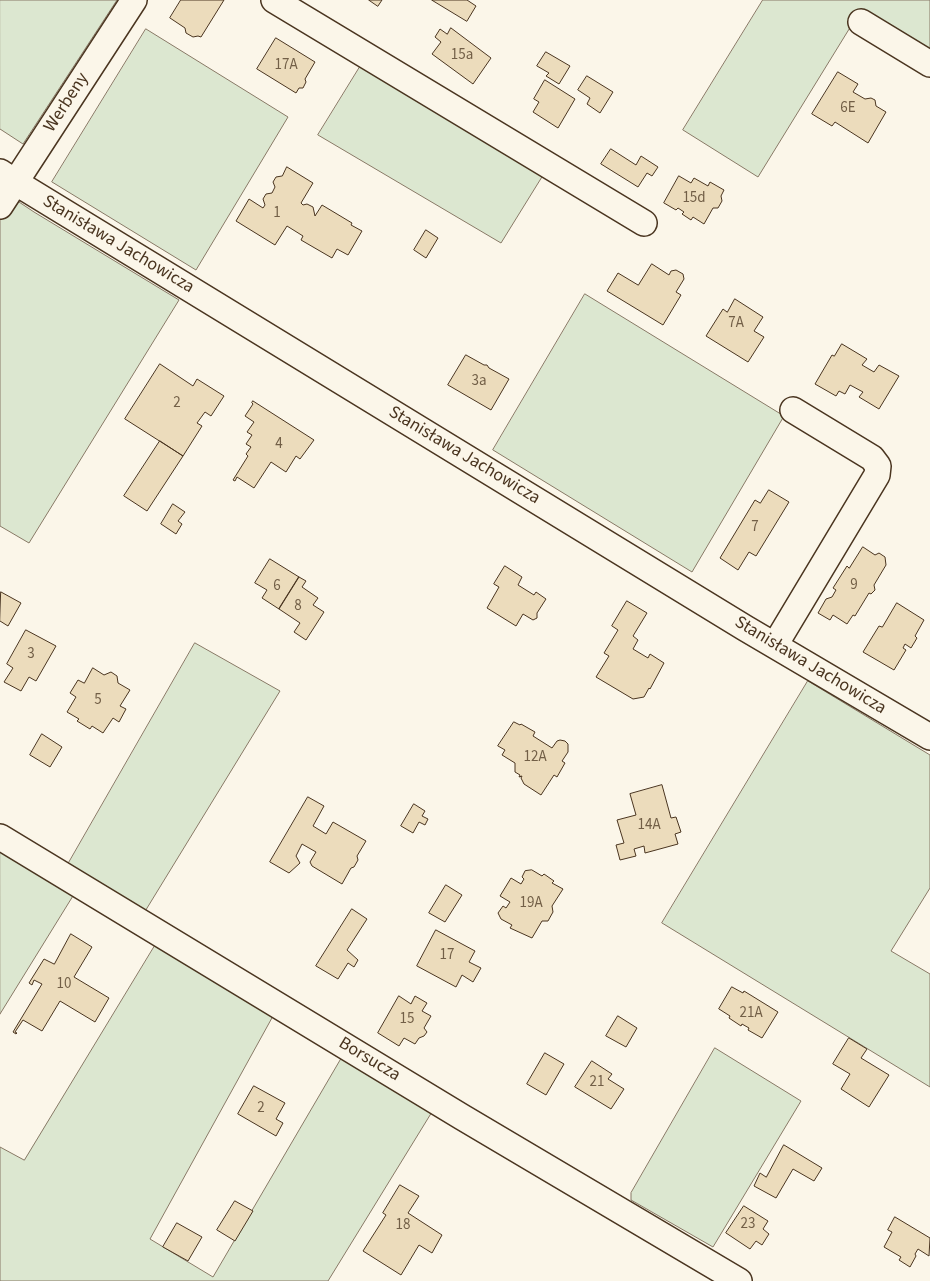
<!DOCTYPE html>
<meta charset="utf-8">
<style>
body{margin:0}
canvas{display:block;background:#fbf6e9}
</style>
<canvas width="930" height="1281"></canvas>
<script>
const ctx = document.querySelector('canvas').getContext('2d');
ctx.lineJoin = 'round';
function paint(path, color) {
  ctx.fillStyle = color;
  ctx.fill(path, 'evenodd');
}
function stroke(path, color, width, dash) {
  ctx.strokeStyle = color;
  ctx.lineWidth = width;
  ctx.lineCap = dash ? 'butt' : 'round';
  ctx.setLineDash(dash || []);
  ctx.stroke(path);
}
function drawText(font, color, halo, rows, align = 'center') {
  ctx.font = font + ' "Source Sans 3",sans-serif';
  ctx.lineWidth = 4;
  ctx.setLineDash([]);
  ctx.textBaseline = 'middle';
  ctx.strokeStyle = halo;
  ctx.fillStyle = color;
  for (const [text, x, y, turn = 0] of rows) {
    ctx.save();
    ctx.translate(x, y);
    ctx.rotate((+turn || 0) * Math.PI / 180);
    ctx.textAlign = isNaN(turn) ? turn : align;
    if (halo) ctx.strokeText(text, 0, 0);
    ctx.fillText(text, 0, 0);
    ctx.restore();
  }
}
const green = new Path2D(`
 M0,0H117L23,144L0,129Z
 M763,0H930V55L859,13L758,177L683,130Z
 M146,29L288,117L196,270L52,182Z
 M363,62L545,172L501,243L318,135Z
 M13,198L34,212L179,300L29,543L0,526V219Z
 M585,294L784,416L692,572L493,450Z
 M195,643L280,691L144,913L67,866Z
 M808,681L930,755V888L891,951L930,974V1087L662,923Z
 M0,849L76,891L0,1014Z
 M156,944L273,1016L150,1239L213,1277L343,1055L435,1107L328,1281H0V1147L24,1160Z
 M715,1048L801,1101L713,1247L631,1200V1193Z`);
const building = new Path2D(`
 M181,0H224L201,37L198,36L193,37L186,33L185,28L170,18Z
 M369,0H382L378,6Z
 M432,0H467L476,6L467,21Z
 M451,28L491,58L473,84L432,54L441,42L435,37L440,29L447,34Z
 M276,38L315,62L305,79L306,82L303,88H299L296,93L257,69Z
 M546,52L570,66L559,84L546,76L549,73L537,66Z
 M838,72L858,84L853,92L865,99L871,98L875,100L876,106L886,112L868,143L835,122L832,126L812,114Z
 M587,76L613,92L600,113L587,104L590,98L578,90Z
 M545,80L575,99L558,128L533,112L539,102L534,99Z
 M611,149L636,165L641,156L658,167L652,176L647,173L638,187L601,164Z
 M287,167L313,183L301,203L303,205L307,204L313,207L315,216L322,205L352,223L351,225L362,231L348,255L337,249L332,258L301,240L303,236L287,226L275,245L236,221L249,199L263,208L265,205L263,199L266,194L272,193L275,187L273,182L276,177L282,176Z
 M679,176L691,183L694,178L708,186L710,182L724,190L721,196L722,201L718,208H713L704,224L693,217L691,220L682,214L684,212L678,208L676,210L664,203Z
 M426,230L438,238L426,258L414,250Z
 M652,264L669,275L671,271L676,270L683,274L684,279L676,292L681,295L663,325L607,291L618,273L638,285Z
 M735,299L763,317L754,331L764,337L748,362L706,336L723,309L727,312Z
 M842,344L867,359L862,365L874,372L879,365L899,376L879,409L859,397L863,392L850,385L845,394L839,391L836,396L815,384L832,355L834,356Z
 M466,355L484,365H487L489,368L509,379L491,410L448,385Z
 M160,364L193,386L197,379L224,396L211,416L205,412L197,423L202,426L183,456L125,419Z
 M253,401L314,440L300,459L296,456L286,472L271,462L254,488L237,477L235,481L233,480L248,456L246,454L251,447L246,444L252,435L247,432L254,422L245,416L253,404L252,403Z
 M160,441L183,456L147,511L124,496Z
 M769,490L789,502L756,556L749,552L738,570L720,558L755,500L760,503Z
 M173,504L185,512L178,521L182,524L176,534L161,524Z
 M863,547L875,555L879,553L885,557L886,565L874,585L875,590L871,594L869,593L855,616L853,615L847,624L833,615L830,620L818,613L826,599L832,597L836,590L833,588L847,566L849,568Z
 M270,559L299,577L279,609L262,598L267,590L255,583Z
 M505,566L522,577L518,585L534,595L536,592L546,599L537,613V618L533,620L523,614L516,626L487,608L499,587L494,584Z
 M299,577L306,581L302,587L318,598L313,605L324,612L306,640L294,632L300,623L279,609Z
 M1,592L21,603L8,626L0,621Z
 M627,601L647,613L633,636L638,640L633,649L648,658L650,654L664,663L650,689L649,688L644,697L633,699L596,677L609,656L604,653L618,630L612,626Z
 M897,603L924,620L915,636L917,638L911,648L905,644L903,648L906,650L894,670L863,652L879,626L882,627Z
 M26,630L56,646L36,681L29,677L21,691L4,682L13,668L7,664Z
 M93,668L104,675L111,672L117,676L118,683L130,690L120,706L126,709L119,722L113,718L103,733L92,726L90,729L77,721L79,719L67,712L76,697L70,693L78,680L84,683Z
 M514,722L520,725L521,724L535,732L533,736L552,748L557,741L560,740L565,741L568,744V752L562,761L565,763L557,777L554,775L541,795L524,784L521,778L522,776L519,777L520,775L515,772V763L502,755L505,750L498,746Z
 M42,734L62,747L50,767L30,755Z
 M662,785L671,818L676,817L681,832L675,834L678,844L645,853L644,846L634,849L636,856L620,860L616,845L624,843L617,820L636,815L630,794Z
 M308,797L324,806L313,826L326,834L333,822L366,841L357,856L358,860L354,867L351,868L342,884L312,866L310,862L316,852L302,844L296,856L300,863L289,873L270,862Z
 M414,804L425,811L422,816L428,819L425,825L419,822L413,833L401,826Z
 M532,870L542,876L544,874L554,881L552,883L563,889L552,906L553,912L548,921H542L532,938L510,928L512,925L501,919L498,913L503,906L506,908L510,902L500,896L511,878L521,884L524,879L522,877L525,871Z
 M446,885L462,895L445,922L429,913Z
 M352,909L367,919L347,950L358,960L354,967L348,963L338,979L316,966Z
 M436,930L475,951L469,962L481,968L473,982L462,975L456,987L417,966Z
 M71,934L92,947L74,977L109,998L95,1022L60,1001L42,1031L23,1020L15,1032L17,1033L16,1034L13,1032L42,984L34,980L32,985L29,983L44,959L54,964Z
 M732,987L743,993L744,991L778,1012L762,1038L748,1030L749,1028L742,1024L741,1026L729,1018L730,1016L719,1009Z
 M399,996L411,1004L415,996L427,1003L422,1011L431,1016L424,1028L427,1032L424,1036L419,1038L415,1044L404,1038L399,1046L378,1033Z
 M618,1016L637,1028L626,1047L606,1036Z
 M849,1038L867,1049L861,1058L889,1075L869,1107L841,1089L850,1074L833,1064Z
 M545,1053L564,1064L546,1095L527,1084Z
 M592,1061L612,1074L608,1079L624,1089L611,1109L575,1087Z
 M254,1086L285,1103L276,1119L283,1123L276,1136L238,1114Z
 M784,1145L822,1168L814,1181L793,1169L776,1198L754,1186L760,1173L766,1177Z
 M400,1185L419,1196L408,1213L442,1235L432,1253L419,1245L401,1275L363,1251L386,1215L383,1213Z
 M235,1201L253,1211L235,1241L217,1230Z
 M744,1206L768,1221L763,1229L769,1234L767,1237L762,1245L756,1241L750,1249L726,1233Z
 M895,1217L930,1238L929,1256L918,1249L915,1254L916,1256L910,1267L899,1260L901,1257L884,1247L892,1232L888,1230Z
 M177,1223L202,1237L188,1261L163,1247Z`);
const minor = new Path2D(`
 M274,0L644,223
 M861,22L930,64
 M0,172L15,182L745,628L930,737
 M0,206L134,0
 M775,645L877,475L878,466L872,458L793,410
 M0,837L462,1117L739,1281`);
const numberNames = [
 ["15a",462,56],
 ["17A",286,66],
 ["6E",848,109],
 ["15d",694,199],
 ["1",277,214],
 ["7A",736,324],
 ["3a",479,382],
 ["2",177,404],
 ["4",279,445],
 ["7",755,528],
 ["9",854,586],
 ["6",277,587],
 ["8",298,607],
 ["3",31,655],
 ["5",98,701],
 ["12A",535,758],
 ["14A",649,826],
 ["19A",531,904],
 ["17",447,956],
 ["10",64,985],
 ["21A",751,1014],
 ["15",407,1020],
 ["21",597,1083],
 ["2",261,1109],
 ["23",748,1225],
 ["18",403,1226]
];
const streetNames = [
 ["Werbeny",67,103,-57],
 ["Stanisława Jachowicza",118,245,31],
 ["Stanisława Jachowicza",464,456,31],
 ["Stanisława Jachowicza",810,666,31],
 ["Borsucza",369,1060,31]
];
paint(green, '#dce7d0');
stroke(green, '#887966', 1);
paint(building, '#ecdcbc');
stroke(building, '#4a3520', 1);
stroke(minor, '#4a3520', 28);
stroke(minor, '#fbf6e9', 25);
drawText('15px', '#725f47', null, numberNames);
drawText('18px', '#4a3520', '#fbf6e9', streetNames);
</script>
